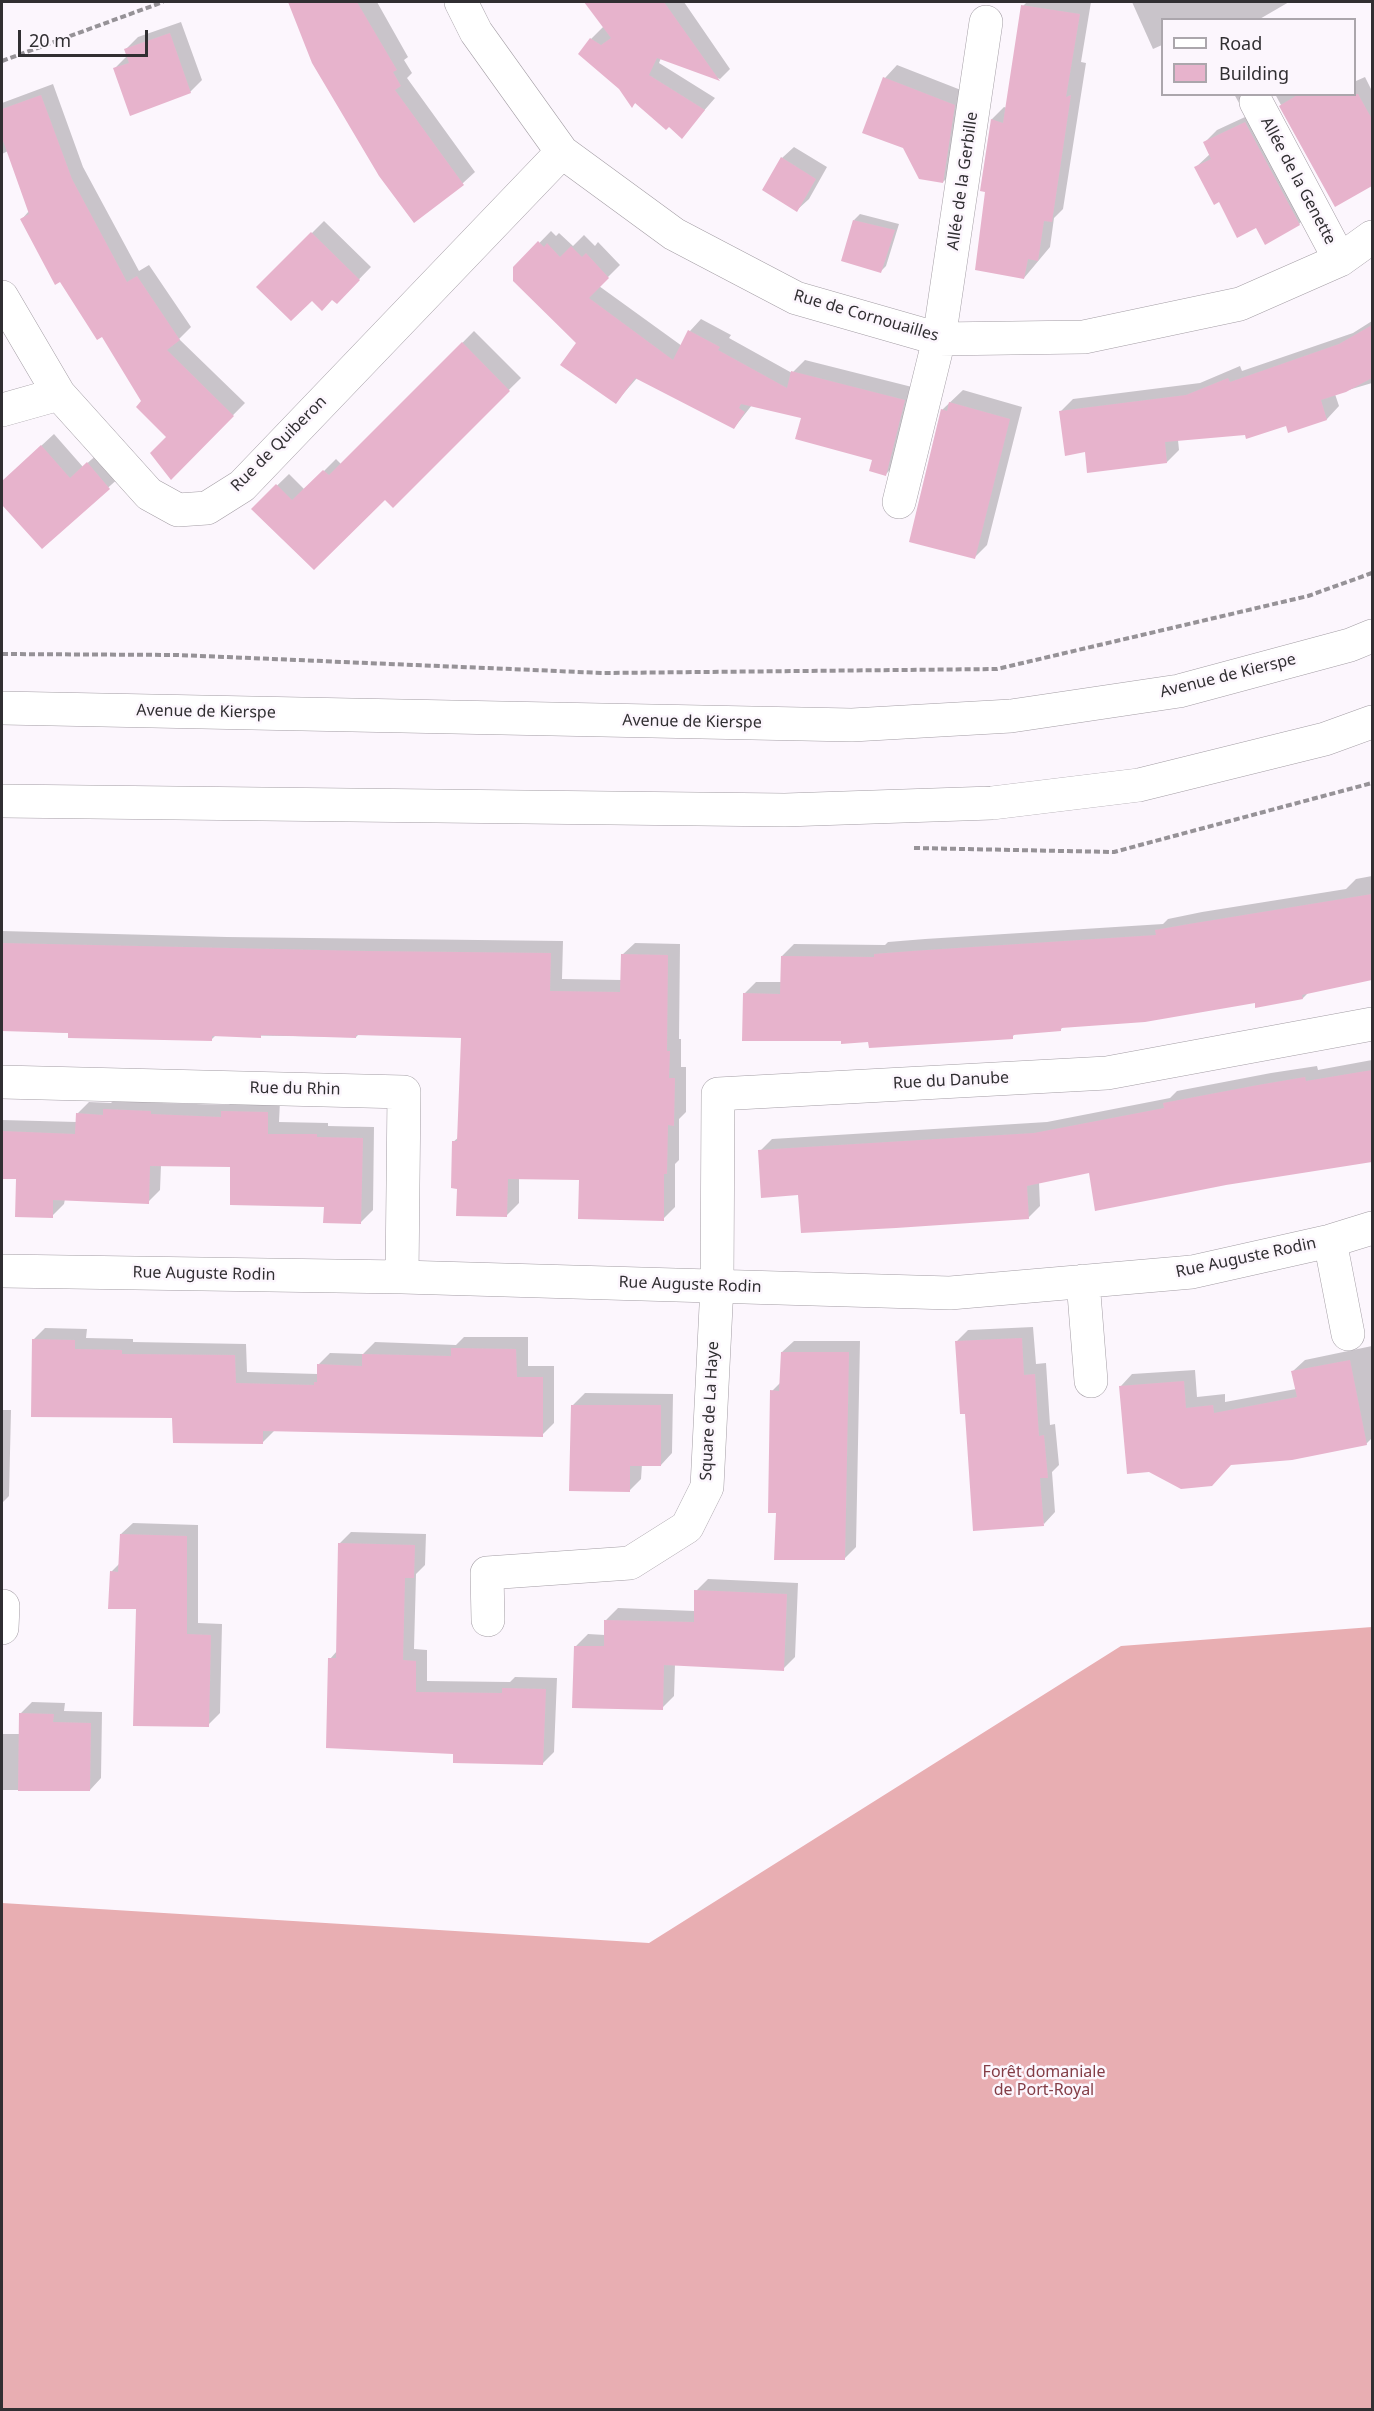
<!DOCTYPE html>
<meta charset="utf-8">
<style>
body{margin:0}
#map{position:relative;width:1374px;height:2411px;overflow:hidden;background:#fcf6fd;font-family:"Noto Sans",sans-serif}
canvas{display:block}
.frame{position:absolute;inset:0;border:3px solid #312f32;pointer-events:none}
.legend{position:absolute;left:1161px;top:18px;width:195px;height:78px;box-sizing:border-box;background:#fcf6fd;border:2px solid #aba6ac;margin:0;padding:8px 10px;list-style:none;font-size:18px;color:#312f32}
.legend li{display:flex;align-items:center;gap:12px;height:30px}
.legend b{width:30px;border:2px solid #aba6ac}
.scale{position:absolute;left:18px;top:30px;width:130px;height:27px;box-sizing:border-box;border:3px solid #312f32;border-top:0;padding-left:8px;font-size:18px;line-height:21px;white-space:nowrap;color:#312f32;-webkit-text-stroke:4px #fcf6fd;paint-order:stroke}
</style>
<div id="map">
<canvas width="1374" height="2411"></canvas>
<div class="frame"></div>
<ul class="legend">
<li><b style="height:8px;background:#fff"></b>Road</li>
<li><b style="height:16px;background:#e7b3cc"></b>Building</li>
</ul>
<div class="scale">20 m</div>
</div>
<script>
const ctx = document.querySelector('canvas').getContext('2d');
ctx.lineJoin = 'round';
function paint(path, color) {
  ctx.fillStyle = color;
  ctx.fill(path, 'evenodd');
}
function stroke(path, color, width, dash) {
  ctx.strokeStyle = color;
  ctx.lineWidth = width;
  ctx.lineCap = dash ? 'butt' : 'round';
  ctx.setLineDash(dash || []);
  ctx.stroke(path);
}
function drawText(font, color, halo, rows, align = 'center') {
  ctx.font = font + ' "Noto Sans",sans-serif';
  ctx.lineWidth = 5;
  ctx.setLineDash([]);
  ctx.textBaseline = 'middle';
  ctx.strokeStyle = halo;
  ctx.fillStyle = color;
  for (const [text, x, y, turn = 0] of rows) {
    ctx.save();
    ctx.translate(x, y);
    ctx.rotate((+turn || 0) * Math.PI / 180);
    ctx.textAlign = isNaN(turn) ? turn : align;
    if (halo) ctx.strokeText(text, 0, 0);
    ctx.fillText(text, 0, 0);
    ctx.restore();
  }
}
const forest = new Path2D(`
 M1372,1627V2409H2V1903L649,1943L1121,1646Z`);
const shadow = new Path2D(`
 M290,2H377L408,57L404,60L412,73L407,78L475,172L463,183L415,220L314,62Z
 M586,2H684L730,69L720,79L661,58L659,63L715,98L682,136L636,102L632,106L591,39L604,26Z
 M1027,2H1091L1081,62L1086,63L1063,209L1054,218L1050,247L1024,278L987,191L982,190L992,119L1004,107L1007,108L1023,6Z
 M1132,2H1289L1258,20H1162V45L1153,49Z
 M181,22L202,80L190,92L115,68L127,56L126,49L138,37Z
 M897,65L966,92L955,170L943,182L904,147L864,132L885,78Z
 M1365,77L1372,91V184L1335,204L1275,94H1354V80L1356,81Z
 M53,84L83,167L139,271L149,265L191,327L179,339L245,403L171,478L168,436L143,401L103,335L22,219L29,211L8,151L2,154V103Z
 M1234,94H1247L1239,103Z
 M1258,111L1311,212L1299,224L1257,226L1220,200L1196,167L1210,154L1205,142L1217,130Z
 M794,147L827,167L809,199L797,210L782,158Z
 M860,214L899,224L886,266L880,272L854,220Z
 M324,221L371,267L337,302L332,299H312L258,287Z
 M551,231L556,236L559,233L573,246L584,235L595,246L598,242L620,265L599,286L682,346L690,331L701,319L731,335L729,338L792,373L805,360L916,388L898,462L886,474L874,459L803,417L752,405L734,428L637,378L616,402L578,343L515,268Z
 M1372,321V383L1335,394L1339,406L1327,419L1287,424L1246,433L1178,440L1179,450L1167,462L1086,450L1061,411L1073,399L1200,383L1240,366L1242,371L1353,333Z
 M474,331L521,378L451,447L385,498L253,509L289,474L305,490L336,459L342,465Z
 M963,390L1022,407L987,545L975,557L942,410Z
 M54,434L83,467L100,452L121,476L42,547L2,502V482Z
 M1372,876V979L1308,993L1303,998L1256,1001L1064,1026L1060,1030L1016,1033L1012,1037L869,1041L842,1039L744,994L756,982H782V956L794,944L885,945L888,942L925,939L1163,924L1168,919L1202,912L1346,889L1356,879Z
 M2,931L227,937L563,941L562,979L622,980V955L635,943L680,944L679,1039H681V1067H686V1112L679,1119V1160L675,1164V1207L663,1219L580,1179L519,1178V1203L507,1215L459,1187L453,1142L459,1137L463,1036L359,1034L356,1037L216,1035L212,1039L2,1030Z
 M1372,1060V1145L1333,1152L1090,1171L1039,1182L1040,1206L1028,1218L799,1193L760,1151L772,1139L1047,1122L1170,1098L1177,1091L1271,1073L1317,1066L1318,1070Z
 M117,1097L162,1099V1103L229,1105L234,1100L280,1101L279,1122L328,1123V1126L374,1127L373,1210L361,1222L232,1165H161L160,1190L148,1202L65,1199L64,1204L52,1216L17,1178L2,1177V1120L77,1122V1114L89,1102L111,1103Z
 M1033,1327L1036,1364L1046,1363L1050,1425L1055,1424L1059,1465L1052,1472L1055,1512L1044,1524L967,1412L956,1342L968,1330Z
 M45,1328L87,1329L86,1338L133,1339V1342L246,1344L247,1372L318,1374V1365L330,1353L363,1354L375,1342L456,1345L464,1337H528V1366H554V1423L542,1435L275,1430L263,1442L174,1417L33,1340Z
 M794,1341H860L856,1547L844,1559L777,1512L772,1391L781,1382L782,1352Z
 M1372,1346V1438L1366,1444L1291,1459L1121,1386L1132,1374L1195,1370L1197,1397L1225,1394V1402L1296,1389L1293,1371L1305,1360Z
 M585,1393L673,1394L672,1453L661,1465L642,1464L641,1479L629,1491L573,1405Z
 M2,1410H11L9,1496L2,1503Z
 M133,1523L198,1525V1623L222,1624L220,1713L208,1725L137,1608L111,1572L120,1563L121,1534Z
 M351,1532L426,1534L425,1565L416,1574L414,1649L427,1650V1681L510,1682L515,1677L557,1678L554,1752L543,1763L455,1753L330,1659L337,1651L340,1543Z
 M708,1579L798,1583L795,1657L783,1669L675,1664L674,1696L662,1708L576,1646L588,1634L605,1635L606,1620L618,1608L695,1611L696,1591Z
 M32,1702L65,1703L64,1711L102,1712L101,1778L90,1790H2V1734H20V1714Z`);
const building = new Path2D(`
 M288,2H357L397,70L393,72L401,86L395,90L464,185L414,223L379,176L312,63Z
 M584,2H664L720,81L657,58L649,75L705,110L682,139L669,127L666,130L635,103L632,108L619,89L578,54L590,38L601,45L611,38Z
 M1021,5L1080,14L1066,97L1071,95L1052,222L1044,221L1038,261L1028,259L1024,279L975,270L985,192L980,191L991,119L1003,123Z
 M170,33L191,93L130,116L113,68L129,63L124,49Z
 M883,77L955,105L943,183L919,179L903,148L862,133Z
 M1299,94H1358L1372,119V186L1335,207L1279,106Z
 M41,95L72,179L127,282L137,276L180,340L167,350L234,416L171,480L150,453L166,437L136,407L141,401L102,337L97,340L60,282L55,285L20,219L29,214L2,138V109Z
 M1245,122L1300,225L1265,245L1256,228L1237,238L1219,202L1214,205L1194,167L1211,159L1203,142Z
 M781,157L816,179L797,212L762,190Z
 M853,220L895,230L881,273L841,261Z
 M311,232L360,280L337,304L332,300L322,311L312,301L291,321L256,287Z
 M538,241L544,247L547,243L560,257L571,246L582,257L586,253L609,278L589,298L673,360L688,330L720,347L718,350L787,388L791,371L905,400L886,476L869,471L872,460L795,439L801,418L741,404L739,408L745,412L734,429L635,378L616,404L560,365L576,343L513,281V267Z
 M1372,325V378L1346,392L1321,400L1327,420L1288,433L1286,426L1246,439L1245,435L1165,442L1167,463L1087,473L1085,452L1065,456L1059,411L1186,395L1228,378L1230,382L1339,344Z
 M462,342L510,391L393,508L385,500L314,570L251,509L276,484L292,500L323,470L329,475Z
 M949,402L1010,419L975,559L909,542L941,409L947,411Z
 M41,445L70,478L87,462L110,489L42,549L2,505V481Z
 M1372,894V980L1302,995L1303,999L1255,1008V1003L1145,1022L1061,1028V1031L1013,1035V1039L966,1042L869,1048L868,1042L841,1044V1041H742L743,993L780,994L781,956L874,957V954L912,951L1156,935L1155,930L1189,924Z
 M2,943L366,951L551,953L550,991L620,992L621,954L668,955L667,1051H670L669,1078H675L674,1126L668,1125L667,1174H664V1221L578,1219L579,1180L508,1179L507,1217L456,1216L457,1189L451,1188L452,1141H457L461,1038L356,1035V1038L261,1035V1038L212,1036V1041L68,1038V1033L2,1031Z
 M1372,1070V1162L1226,1185L1095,1211L1089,1173L1027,1186L1029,1219L896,1228L801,1233L798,1195L761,1198L758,1150L1034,1133L1164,1108L1163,1103L1258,1085L1305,1077L1306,1081Z
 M103,1109L151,1111V1114L221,1117V1111L268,1112V1134H317V1137L363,1138L361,1224L323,1223L324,1207L230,1205V1167L150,1166L149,1204L53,1200V1218L15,1217L16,1179H2V1131L75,1134L76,1113L103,1115Z
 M1022,1338L1024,1375L1035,1374L1039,1436L1044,1435L1048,1478H1040L1044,1526L973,1531L965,1414H960L955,1341Z
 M32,1339L75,1340V1349L122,1350V1354L235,1355L236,1383L314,1385V1382H317V1364L362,1366V1354L451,1356V1348L516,1349L517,1377H543V1437L263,1431V1444L173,1443L172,1418L31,1417Z
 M781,1352H849L845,1560H774L776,1513H768L770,1390L779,1391Z
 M1350,1360L1367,1445L1292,1460L1231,1465L1212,1486L1181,1489L1149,1472L1127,1474L1119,1386L1184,1381L1186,1408L1213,1405L1214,1413L1297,1397L1291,1371Z
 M571,1405H661V1466H630V1492L569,1491Z
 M120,1534L187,1536V1634L211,1635L209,1727L133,1726L136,1609H108L110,1571L118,1572Z
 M338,1543L415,1545L414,1578H405L403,1660L416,1661V1692L502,1693V1688L546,1689L543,1765L453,1763V1754L326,1748L328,1658H336Z
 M694,1590L787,1594L784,1671L664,1665L663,1710L572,1708L574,1646H604V1620L694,1622Z
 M19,1713L54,1714L53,1722L91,1723L90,1791H18Z`);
const path = new Path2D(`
 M2,61L163,2
 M2,654L178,655L604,673L997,669L1308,596L1372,573
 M914,848L1114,852L1372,783`);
const street = new Path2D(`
 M461,2L476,32L562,152L674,234L796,298L939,339L1084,337L1240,304L1340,260L1372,237
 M1256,102L1340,260
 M2,297L59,394L149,494L178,510L207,508L242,486L562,152
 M2,410L59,394
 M899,502L939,339L986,22
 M2,1082L404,1092L402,1277
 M1330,1241L1348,1334
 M2,1271L402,1277L950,1293L1192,1272L1330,1241L1372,1228
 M1083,1281L1091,1381
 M488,1620L487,1573L630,1563L687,1527L707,1487L717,1286L718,1094L1107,1073L1372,1024
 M2,1628L3,1606`);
const secondary = new Path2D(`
 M2,708L852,725L1011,716L1179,691L1350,645L1372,636
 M2,801L785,810L992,803L1139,785L1325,739L1372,722`);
const streetNames = [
 ["Allée de la Gerbille",963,181,-82],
 ["Allée de la Genette",1298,181,62],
 ["Rue de Cornouailles",866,316,16],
 ["Rue de Quiberon",279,444,-45],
 ["Avenue de Kierspe",1228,676,-14],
 ["Avenue de Kierspe",206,712,1],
 ["Avenue de Kierspe",692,722,1],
 ["Rue du Danube",951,1081,-3],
 ["Rue du Rhin",295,1089,1],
 ["Rue Auguste Rodin",1246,1258,-12],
 ["Rue Auguste Rodin",204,1274,1],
 ["Rue Auguste Rodin",690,1285,2],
 ["Square de La Haye",710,1411,-87]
];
const parkNames = [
 ["Forêt domaniale",1044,2072],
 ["de Port-Royal",1044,2090]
];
paint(forest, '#e8aeb2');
paint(shadow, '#0003');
paint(building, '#e7b3cc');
stroke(street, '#a39da4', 34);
stroke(secondary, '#a39da4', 34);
stroke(path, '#969297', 4, [6, 3]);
stroke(street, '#fff', 33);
stroke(secondary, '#fff', 33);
drawText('16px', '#312f32', '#fcf6fd', streetNames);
drawText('16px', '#833d46', '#fcf6fd', parkNames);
</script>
